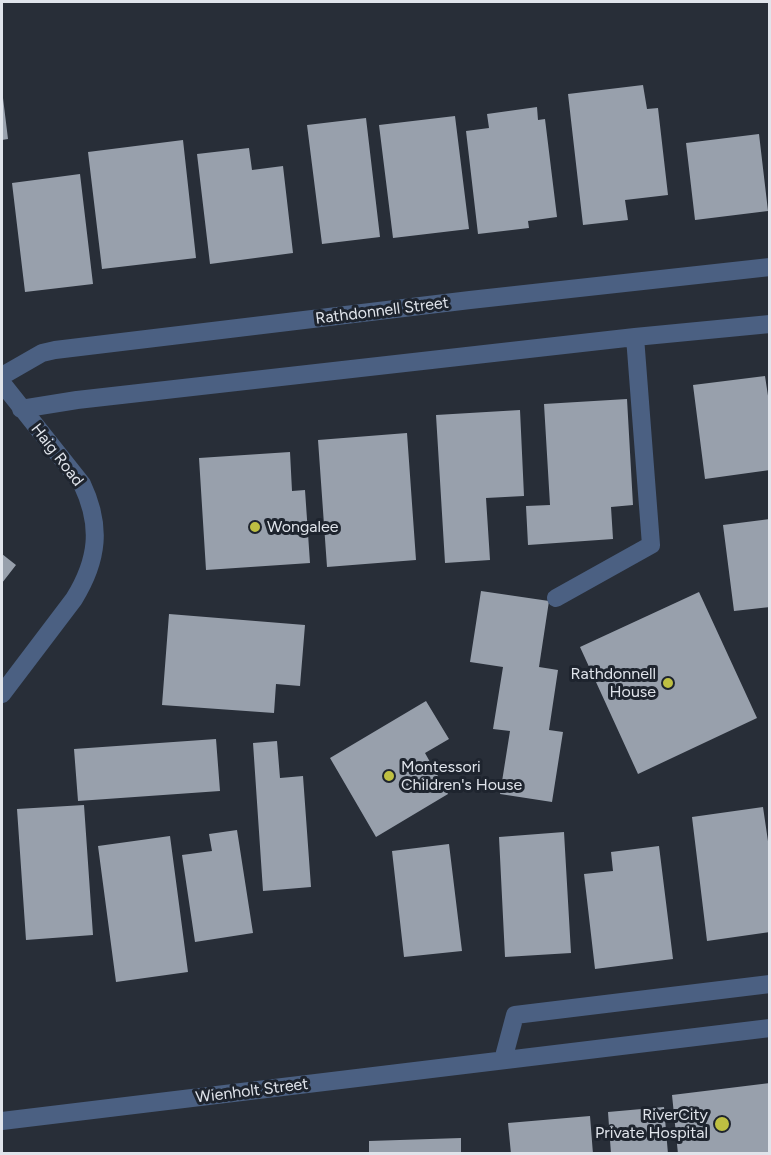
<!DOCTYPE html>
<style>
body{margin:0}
#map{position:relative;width:771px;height:1155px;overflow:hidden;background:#282e38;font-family:Figtree,sans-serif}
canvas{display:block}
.frame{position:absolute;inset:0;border:3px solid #e0e4eb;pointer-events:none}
</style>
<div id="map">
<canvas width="771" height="1155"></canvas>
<div class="frame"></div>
</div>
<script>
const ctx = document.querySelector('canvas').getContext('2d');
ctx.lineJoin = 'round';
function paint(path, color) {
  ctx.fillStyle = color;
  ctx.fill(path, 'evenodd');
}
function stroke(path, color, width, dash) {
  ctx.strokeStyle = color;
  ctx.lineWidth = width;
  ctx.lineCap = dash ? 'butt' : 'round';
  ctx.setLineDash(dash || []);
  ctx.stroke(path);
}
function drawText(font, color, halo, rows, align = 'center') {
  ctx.font = font + ' Figtree,sans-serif';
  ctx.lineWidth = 6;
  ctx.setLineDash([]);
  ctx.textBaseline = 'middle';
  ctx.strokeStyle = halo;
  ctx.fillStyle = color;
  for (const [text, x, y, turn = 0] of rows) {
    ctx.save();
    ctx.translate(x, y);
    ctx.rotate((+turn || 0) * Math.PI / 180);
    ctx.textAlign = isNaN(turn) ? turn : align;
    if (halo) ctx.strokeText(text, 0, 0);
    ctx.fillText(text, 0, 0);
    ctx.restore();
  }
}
const building = new Path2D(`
 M643,85L647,109L658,108L668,195L625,200L628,220L583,225L568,94Z
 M2,98H3L8,139L2,140Z
 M537,107L538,120L545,119L557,217L528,221L529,228L478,234L466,131L489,128L487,114Z
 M455,116L469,229L393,238L379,125Z
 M366,118L380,237L322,244L307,125Z
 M759,134L768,211L695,220L686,143Z
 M183,140L196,258L102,269L88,152Z
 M249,148L252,170L283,166L293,253L210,264L197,154Z
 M80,174L93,284L25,292L12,183Z
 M765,376L770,409V470L705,479L693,385Z
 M627,399L633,505L611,507L613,539L528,545L526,506L550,505L544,404Z
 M520,410L524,496L486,498L490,560L445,563L436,415Z
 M407,433L416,560L327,567L318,440Z
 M290,452L292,491L305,490L310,563L206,570L199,458Z
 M770,519V607L734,611L723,525Z
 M2,554L16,565L2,583Z
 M481,591L549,601L539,667L558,670L549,730L563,732L552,802L500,794L510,731L493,729L503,667L470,662Z
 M699,592L757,718L638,774L580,647Z
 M169,614L305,625L300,686L276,684L274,713L162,705Z
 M426,701L449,739L425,753L448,794L376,837L330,758Z
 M216,739L220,791L78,801L74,749Z
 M277,741L280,778L303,776L311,887L263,891L253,743Z
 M84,805L93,935L26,940L17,809Z
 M763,807L770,855V932L707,941L692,817Z
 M237,830L253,933L195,942L182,855L212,851L209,834Z
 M564,832L571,953L505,957L499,837Z
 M170,836L188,972L116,982L98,846Z
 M449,844L462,951L404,957L392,851Z
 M659,846L673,959L595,969L584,874L613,871L611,852Z
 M770,1083V1154H678L672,1095Z
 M664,1107L668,1154H611L608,1112Z
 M590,1116L593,1154H511L508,1123Z
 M461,1138V1154H369V1141Z`);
const minor = new Path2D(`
 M2,376L42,353L55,350L470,300L770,267
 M2,383L82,484C102,526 98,560 74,599L2,694
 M21,409L77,400L635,337L770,324
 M556,598L651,545L635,337
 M503,1060L515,1015L770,984
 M2,1121L770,1028`);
const markers = [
 [255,527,6,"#bebf42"],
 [668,683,6,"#bebf42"],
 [389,776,6,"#bebf42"],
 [722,1124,8,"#bebf42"]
];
const streetNames = [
 ["Rathdonnell Street",382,311,-7],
 ["Haig Road",57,455,52],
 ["Wienholt Street",252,1091,-7]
];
const poiNames = [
 ["Wongalee",267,527],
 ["Rathdonnell",656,674,"right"],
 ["House",656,692,"right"],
 ["Montessori",401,767],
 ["Children's House",401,785],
 ["RiverCity",708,1115,"right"],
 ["Private Hospital",708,1133,"right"]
];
paint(building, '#98a0ac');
stroke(minor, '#4b6082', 18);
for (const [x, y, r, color] of markers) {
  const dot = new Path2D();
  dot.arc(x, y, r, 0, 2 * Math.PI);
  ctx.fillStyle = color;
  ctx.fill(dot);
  stroke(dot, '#1e242e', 2);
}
drawText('16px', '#e0e4eb', '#1e242e', streetNames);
drawText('16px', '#e0e4eb', '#1e242e', poiNames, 'left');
</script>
